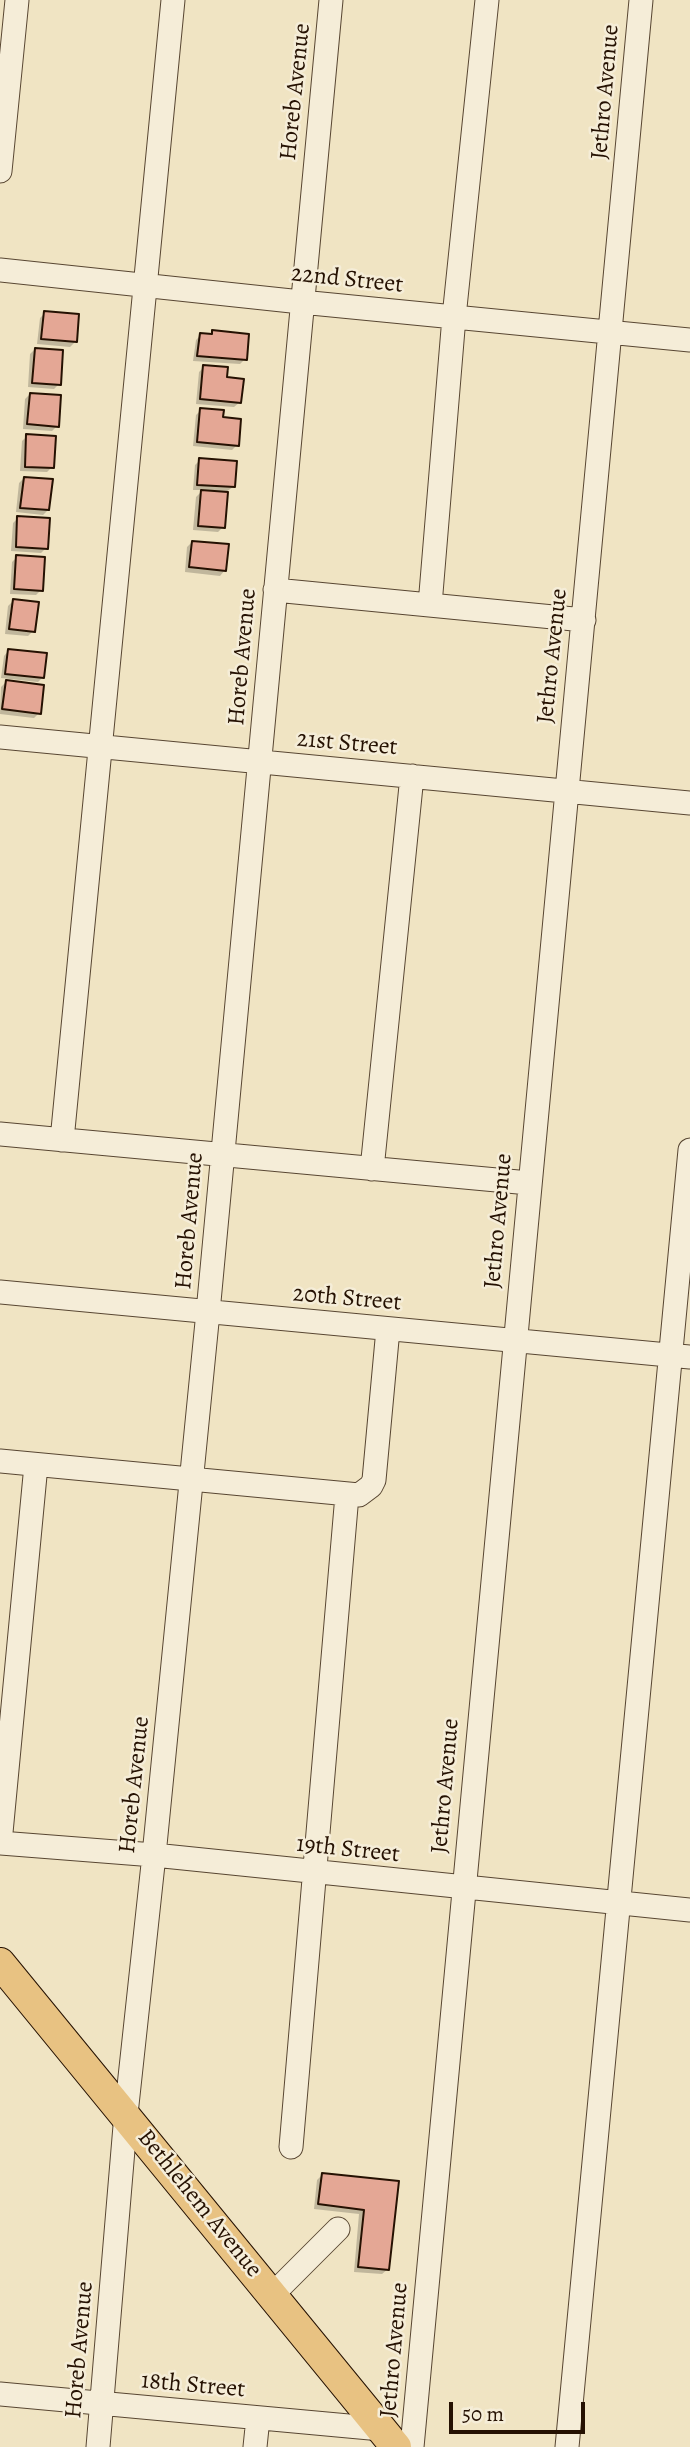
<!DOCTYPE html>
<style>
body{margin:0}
#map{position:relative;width:690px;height:2447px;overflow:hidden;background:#f0e4c3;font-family:Alegreya,serif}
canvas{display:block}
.scale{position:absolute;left:449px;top:2402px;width:136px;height:32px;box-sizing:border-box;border:4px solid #251102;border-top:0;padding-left:9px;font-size:21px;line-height:24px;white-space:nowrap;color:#251102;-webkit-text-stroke:5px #f5edd8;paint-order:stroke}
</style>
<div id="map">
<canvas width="690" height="2447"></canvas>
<div class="scale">50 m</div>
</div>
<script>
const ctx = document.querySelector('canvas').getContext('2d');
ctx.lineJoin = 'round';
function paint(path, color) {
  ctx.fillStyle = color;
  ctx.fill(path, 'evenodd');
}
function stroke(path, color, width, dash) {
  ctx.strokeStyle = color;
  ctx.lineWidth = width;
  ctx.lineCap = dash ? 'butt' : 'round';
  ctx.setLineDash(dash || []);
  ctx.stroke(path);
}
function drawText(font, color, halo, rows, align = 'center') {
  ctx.font = font + ' Alegreya,serif';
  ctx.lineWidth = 5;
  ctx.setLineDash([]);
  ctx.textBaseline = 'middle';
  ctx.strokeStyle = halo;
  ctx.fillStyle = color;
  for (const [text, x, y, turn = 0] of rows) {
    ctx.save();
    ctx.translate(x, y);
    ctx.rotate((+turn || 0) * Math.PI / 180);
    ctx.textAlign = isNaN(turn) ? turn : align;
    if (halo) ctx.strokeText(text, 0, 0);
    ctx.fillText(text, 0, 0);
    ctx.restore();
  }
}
const shadow = new Path2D(`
 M45,313L75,342L70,347L37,344L40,318Z
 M212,332L245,359L240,364L193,361L196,340L201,335L209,336Z
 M35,349L59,384L54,389L28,387L30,354Z
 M204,367L225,379L240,402L234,407L196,404L199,372Z
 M30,394L57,426L52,431L23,429L25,399Z
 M201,410L222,419L237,445L232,450L193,446L196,415Z
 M27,436L52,467L47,472L20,471L22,441Z
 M200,460L233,487L226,492L223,527L218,532L193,530L196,497L203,490H193L195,465Z
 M24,478L48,510L43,515L16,512L19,483Z
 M18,518L46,548L41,553L11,551L13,523Z
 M192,542L225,570L220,576L185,572L187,547Z
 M17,557L41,590L36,595L10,594L12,562Z
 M13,601L33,631L28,636L5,634L8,606Z
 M9,650L43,677L38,682L1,678L4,656Z
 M6,682L39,713L34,718L0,714L1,687Z
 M322,2175L397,2183L388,2269L382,2274L354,2272L359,2214L314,2209L317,2180Z`);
const building = new Path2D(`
 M44,311L79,314L77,342L41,339Z
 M212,330L249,334L247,360L197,356L200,333L212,334Z
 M35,348L63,350L61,385L32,383Z
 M203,365L228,367L227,377L244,379L241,403L200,399Z
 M30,393L61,395L59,427L27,424Z
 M200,408L224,410L223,417L241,419L239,446L197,442Z
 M26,434L56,436L54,468L25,467Z
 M199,458L237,461L235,487L197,485Z
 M24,477L53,479L49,510L20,508Z
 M201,490L228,492L225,528L198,526Z
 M17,516L50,518L48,549L16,547Z
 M192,541L229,544L226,571L189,567Z
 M16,555L45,557L43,591L14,589Z
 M13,599L39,602L35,632L9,629Z
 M8,649L47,653L44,678L5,674Z
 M6,680L44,685L41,714L2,709Z
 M322,2173L399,2181L389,2270L358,2267L364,2210L318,2204Z`);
const minor = new Path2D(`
 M0,171L17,0
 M0,270L301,302L690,340
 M275,590L584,620
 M430,605L454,317L487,0
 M0,737L690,803
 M0,1134L529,1183
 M62,1140L173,0
 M372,1169L412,776
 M0,1292L690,1357
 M0,1461L359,1495L371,1486L374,1480L388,1329
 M0,1843L154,1855L690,1910
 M0,1843L36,1465
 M291,2147L347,1495
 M272,2295L338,2229
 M0,2394L381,2429
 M98,2447L126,2114L154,1855L208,1312L331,0
 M255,2447L258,2418
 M412,2447L641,0
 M567,2447L690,1150`);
const major = new Path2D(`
 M0,1963L396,2447`);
const streetNames = [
 ["Horeb Avenue",296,92,-84],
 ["Jethro Avenue",606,92,-85],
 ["22nd Street",347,280,6],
 ["Jethro Avenue",553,656,-84],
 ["Horeb Avenue",243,657,-85],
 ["21st Street",347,744,5],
 ["Horeb Avenue",190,1221,-85],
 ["Jethro Avenue",499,1221,-85],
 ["20th Street",347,1299,5],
 ["Horeb Avenue",135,1785,-84],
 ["Jethro Avenue",446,1786,-85],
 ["19th Street",348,1850,6],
 ["Bethlehem Avenue",199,2204,51],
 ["Horeb Avenue",80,2350,-85],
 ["Jethro Avenue",395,2350,-85],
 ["18th Street",193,2386,5]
];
paint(shadow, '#0003');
paint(building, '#e4a795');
stroke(building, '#251102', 2);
stroke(minor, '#584632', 25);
stroke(major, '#251102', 32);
stroke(minor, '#f5edd8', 23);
stroke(major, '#e8c282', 30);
drawText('24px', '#251102', '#f5edd8', streetNames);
</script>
